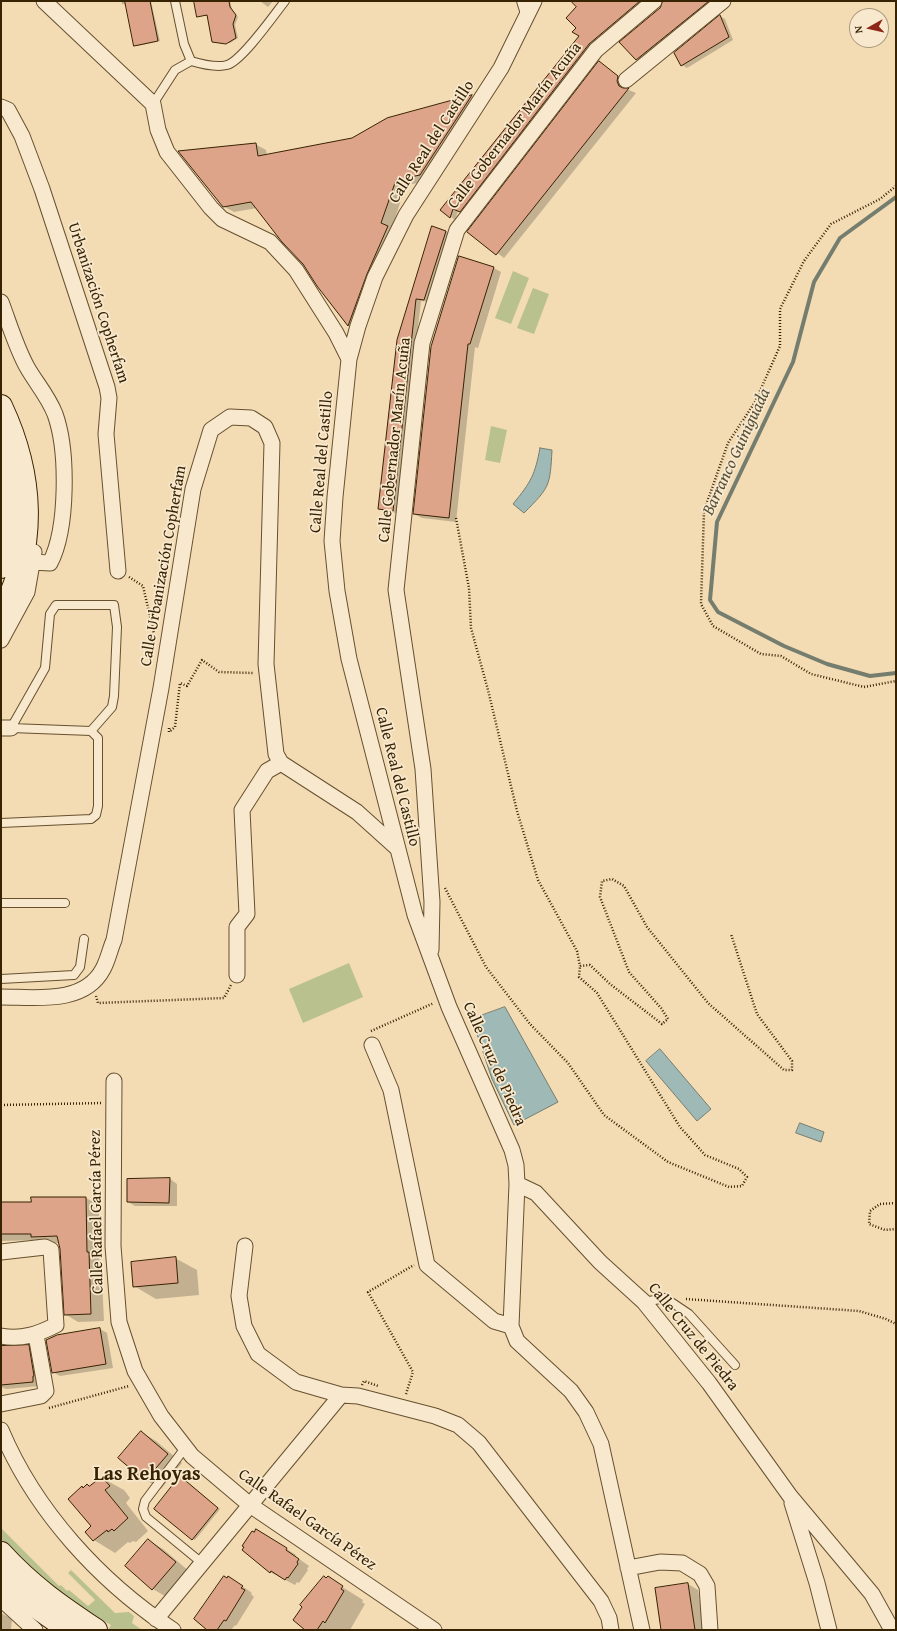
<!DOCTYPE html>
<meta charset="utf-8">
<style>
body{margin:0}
#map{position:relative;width:897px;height:1631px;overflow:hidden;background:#f3dcb4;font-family:"Gentium Book Plus",serif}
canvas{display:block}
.frame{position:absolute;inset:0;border:2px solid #372202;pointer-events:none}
.north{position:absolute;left:849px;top:8px;width:40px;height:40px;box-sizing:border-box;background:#f7e8ce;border:1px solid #aa997c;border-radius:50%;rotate:262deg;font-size:11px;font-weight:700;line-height:16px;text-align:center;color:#372202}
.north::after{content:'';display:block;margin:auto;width:14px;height:18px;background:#8f2418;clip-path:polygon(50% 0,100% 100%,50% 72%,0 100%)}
</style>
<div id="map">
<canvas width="897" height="1631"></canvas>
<div class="frame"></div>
<div class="north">N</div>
</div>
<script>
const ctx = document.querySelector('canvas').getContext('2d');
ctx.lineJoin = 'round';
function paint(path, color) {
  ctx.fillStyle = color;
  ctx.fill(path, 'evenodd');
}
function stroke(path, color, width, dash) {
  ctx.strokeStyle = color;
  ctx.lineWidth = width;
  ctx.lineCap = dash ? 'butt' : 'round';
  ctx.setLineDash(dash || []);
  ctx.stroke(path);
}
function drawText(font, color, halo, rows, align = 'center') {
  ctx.font = font + ' "Gentium Book Plus",serif';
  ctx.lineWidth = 3.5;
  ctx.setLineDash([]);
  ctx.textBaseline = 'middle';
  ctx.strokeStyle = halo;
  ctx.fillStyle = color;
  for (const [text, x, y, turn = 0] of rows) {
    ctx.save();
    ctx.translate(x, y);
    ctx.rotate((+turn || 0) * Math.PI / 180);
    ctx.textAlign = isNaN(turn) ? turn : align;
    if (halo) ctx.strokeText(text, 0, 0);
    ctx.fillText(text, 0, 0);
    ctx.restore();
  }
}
const green = new Path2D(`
 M513,271L529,278L511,324L495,318Z
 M533,288L549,294L534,334L517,328Z
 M491,426L507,430L500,463L485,460Z
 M349,963L363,997L303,1023L289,989Z
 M1,1528L59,1586L61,1585L67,1591L69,1590L88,1606L95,1600L68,1573L71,1570L115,1613L129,1612L134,1616L132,1623L142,1630H108L111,1625L81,1608L30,1572L1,1539Z`);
const water = new Path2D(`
 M540,448L552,450C550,486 550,487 524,513L513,504C531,482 535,475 540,448Z
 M505,1007L558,1102L514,1125L492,1079L472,1019Z
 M660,1049L711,1109L697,1121L646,1061Z
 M800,1123L824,1132L821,1142L796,1133Z`);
const shadow = new Path2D(`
 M121,1H151L160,41L137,46L135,45L127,5L122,4Z
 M195,1H230L232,9L238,17L235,25L238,38L230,43L213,42L208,16H198Z
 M260,1H273L268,7Z
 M572,1H648L465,214L458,211L455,220L442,210L580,36L577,27V7Z
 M664,1H717L642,62L637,59Z
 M720,16L725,19L733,40L687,68L682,65Z
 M599,62L625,82L626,89L636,93L504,258L469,231Z
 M472,96L482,102L430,181L406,185L358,330L348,325L318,286L303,263L257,208L234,212L223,206L255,144L266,150L267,156L352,139L388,119Z
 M446,231L450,234L429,302L421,301L397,513L384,511L379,509L398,340Z
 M494,268L501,272L478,348L475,347L456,522L422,518L414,514L432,347Z
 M170,1179L177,1184V1206H135L128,1202Z
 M32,1198H86L99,1205V1259L101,1260L104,1321L78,1322L65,1314L60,1243H45L40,1240L1,1241V1203L32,1202Z
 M175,1258L197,1270L199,1295L156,1299L134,1286Z
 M100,1329L107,1333L113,1368L60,1376L53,1372Z
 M28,1346L36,1350L40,1386L6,1389L1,1387V1348Z
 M141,1432L156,1441L182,1463L161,1489L146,1480L119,1458Z
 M102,1478L124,1490L130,1498L126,1503L148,1531L136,1542L133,1541L130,1543L128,1542L115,1553L94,1540L82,1487H89Z
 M183,1479L220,1509L195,1540L193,1539Z
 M267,1536L296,1555L295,1556L309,1566L307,1569L308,1570L299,1583L297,1582L295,1585L270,1572Z
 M148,1540L163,1549L190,1572L168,1598L153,1589L126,1566Z
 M328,1578L363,1600L362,1602L365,1604L350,1630H307L304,1607L302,1605L313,1589L315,1590Z
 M238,1583L252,1593L251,1594L254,1597L236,1626L235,1625L231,1630H211L197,1622Z
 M688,1584L698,1590L704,1630H662Z
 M1,1613L12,1619L11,1629L18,1630H1Z`);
const stream = new Path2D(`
 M896,197L840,238L814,282L793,362L717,522L710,600L718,612L784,646L827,664L870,676L896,673`);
const building = new Path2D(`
 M125,1H150L158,41L134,46Z
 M194,1H229L230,7L236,15L233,24L236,38L226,44L212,42L207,15L197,17Z
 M571,1H640L589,44L460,212L453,209L450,218L440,210L579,36L572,32L576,28L566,18L576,7Z
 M663,1H709L636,60L619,42L660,8Z
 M720,15L729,37L681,66L674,53Z
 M599,61L618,76L617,81L619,86L623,88H629L496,255L467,232Z
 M472,95L420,175L396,180L381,223L388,226L367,274L348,326L317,286L303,264L282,242L251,202L223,207L178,151L256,143L258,156L352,138L387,118Z
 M432,226L446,231L424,300L416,299L393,511L378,509L397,340Z
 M459,256L494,267L470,344H468L449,518L413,514L431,347Z
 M170,1178L169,1203L127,1202V1179Z
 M31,1197H86L87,1252H89L91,1314L64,1315L60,1249L57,1236L31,1237V1234H1V1202H31Z
 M176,1257L178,1283L133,1287L131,1262Z
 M100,1328L106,1364L52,1373L46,1340L57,1335Z
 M29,1345L34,1376H33V1382L1,1385V1346Z
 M141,1431L168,1454L145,1481L118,1458Z
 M180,1476L218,1508L192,1540L154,1509Z
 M102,1477L110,1486L105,1490L128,1518L114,1531L112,1529L108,1532L107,1530L93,1541L85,1532L91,1526L68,1499L82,1486L83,1488L87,1484L89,1486Z
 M256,1529L287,1548L286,1550L299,1559L297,1562L298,1564L288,1578L287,1577L285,1580L271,1571L270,1573L242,1550L244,1547L242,1546L252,1531L254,1532Z
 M148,1539L176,1562L152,1590L125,1566Z
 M224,1576L227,1578L228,1576L243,1586L241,1588L245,1590L226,1621L224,1620L217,1630H207L194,1619Z
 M324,1576L326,1578L328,1576L343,1586L341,1589L344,1591L325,1623L323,1621L317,1630H305L293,1620L302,1607L300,1605Z
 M688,1583L695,1630H661L655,1588Z`);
const path = new Path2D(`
 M896,186L880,199L831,224L804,261L780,309V346L755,402L728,443L704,511L701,604L713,626L761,654L781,656L811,674L864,687L896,681
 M456,518L469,588L471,628L488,690L517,811L538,880L577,951L580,966
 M129,577L143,586L154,634L153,639
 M169,728V732L175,727L180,683L187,686L202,660L219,672L253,673
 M445,888L486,967L530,1024L568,1063L604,1115L668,1162L729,1187L742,1186L747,1177L739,1169L705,1155L680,1127L597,993L579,977L580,966L590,965L610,984L662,1024L668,1019L661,1008L629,972L600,897L602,881L612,879L624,886L647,927L708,1003L784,1070H792V1061L757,1014L731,934
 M96,996L98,1003L224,998L231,985
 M371,1031L434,1003
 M1,1105L102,1103
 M896,1203L880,1204L870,1211L869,1224L885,1230L896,1229
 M686,1299L859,1311L886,1319L896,1324
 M362,1385L364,1381L378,1386
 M406,1394L413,1372L368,1292L414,1265
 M49,1408L129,1386`);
const lane = new Path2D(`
 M175,1L184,44L191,61
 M521,1L526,17
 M153,104L175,70L191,61C201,64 216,68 227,65C242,61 274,15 285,1
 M11,728L45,668L50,614L56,605H114L117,627L114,696L112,707L91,731
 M1,823L91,819L96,815L98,806V738L91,731L11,728
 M1,903H65
 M1,979L74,975L80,967L84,939
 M644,1302L665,1298L689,1314L735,1365
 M185,1448L145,1501L143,1509L146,1517L202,1563`);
const street = new Path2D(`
 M44,1L153,104L158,130L167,152L211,208L222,219L270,242L296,270L336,333L349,359
 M534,1L501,68L406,215L375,277L358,326L349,359L335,497L332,541L337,591L349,659L415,915L449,1007L512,1150L516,1165L517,1184L511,1326L517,1341L571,1391L586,1412L601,1444L642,1630
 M626,80L723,1
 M1,107L8,110L22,136L42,189L107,387L109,398L106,434L118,571
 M1,302C9,323 16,347 27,367C36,383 48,396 55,414C68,450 68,529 50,563L32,562
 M1,640L27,592L34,552
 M1,728H11
 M431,950L432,902L423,769L396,590L422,343L457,230L596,50L654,1
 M237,975V927L247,914L242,810L267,771L281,763
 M1,997C35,997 84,1005 103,969C108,960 110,949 114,940L161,688L193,489L211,430L230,417L251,418L265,427L272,443L266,664L276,754L281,763L357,812L397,848
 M372,1045L391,1090L427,1265L494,1321L511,1326
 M114,1081L113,1246L119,1322L135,1371L161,1416L192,1456L250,1505L434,1630
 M517,1184L536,1193L600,1262L644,1302L709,1383L790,1496L872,1594L892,1630
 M245,1246L239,1296L244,1326L258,1354L296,1382L341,1395L358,1396L435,1416L458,1425L479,1443L601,1601L609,1618L611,1630
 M1,1252L45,1247L51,1250L56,1325C38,1334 22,1340 1,1336
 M1,1404L41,1396L46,1391L36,1335
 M1,1430C35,1511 100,1582 173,1630
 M792,1503L817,1583L829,1630
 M628,1568L660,1562L682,1563L700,1574L707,1586L710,1630
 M1,1599L35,1630
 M156,1619L341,1395`);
const secondary = new Path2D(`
 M1,406C33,474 38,547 1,614
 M1,446C13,476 13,537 1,567
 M1,1553C31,1586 60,1606 96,1630
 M1,1577L19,1595L69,1630`);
const streetNames = [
 ["Calle Gobernador Marín Acuña",515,126,-52],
 ["Calle Real del Castillo",432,142,-57],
 ["Urbanización Copherfam",98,303,72],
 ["Calle Gobernador Marín Acuña",395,440,-84],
 ["Calle Real del Castillo",322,462,-85],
 ["Calle Urbanización Copherfam",164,566,-80],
 ["Calle Real del Castillo",397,777,76],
 ["Calle Cruz de Piedra",494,1064,66],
 ["Calle Rafael García Pérez",97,1212,-91],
 ["Calle Cruz de Piedra",693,1337,51],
 ["Calle Rafael García Pérez",307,1520,35]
];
const waterNames = [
 ["Barranco Guiniguada",737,452,-65]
];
const districtNames = [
 ["Las Rehoyas",147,1475]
];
paint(green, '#b9c18f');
paint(water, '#9eb9b6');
stroke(water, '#757d6e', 1);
paint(shadow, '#0003');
stroke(stream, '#757d6e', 4);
paint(building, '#dea48a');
stroke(building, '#372202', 1);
stroke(lane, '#66502e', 10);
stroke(street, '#66502e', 17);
stroke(secondary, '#372202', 24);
stroke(path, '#372202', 2.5, [1, 2]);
stroke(lane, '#f7e8ce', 8);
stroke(street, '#f7e8ce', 15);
stroke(secondary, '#f7e8ce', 22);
drawText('16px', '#372202', '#f7e8ce', streetNames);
drawText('italic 17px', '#564f38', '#f7e8ce', waterNames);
drawText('bold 20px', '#372202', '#f7e8ce', districtNames);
</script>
